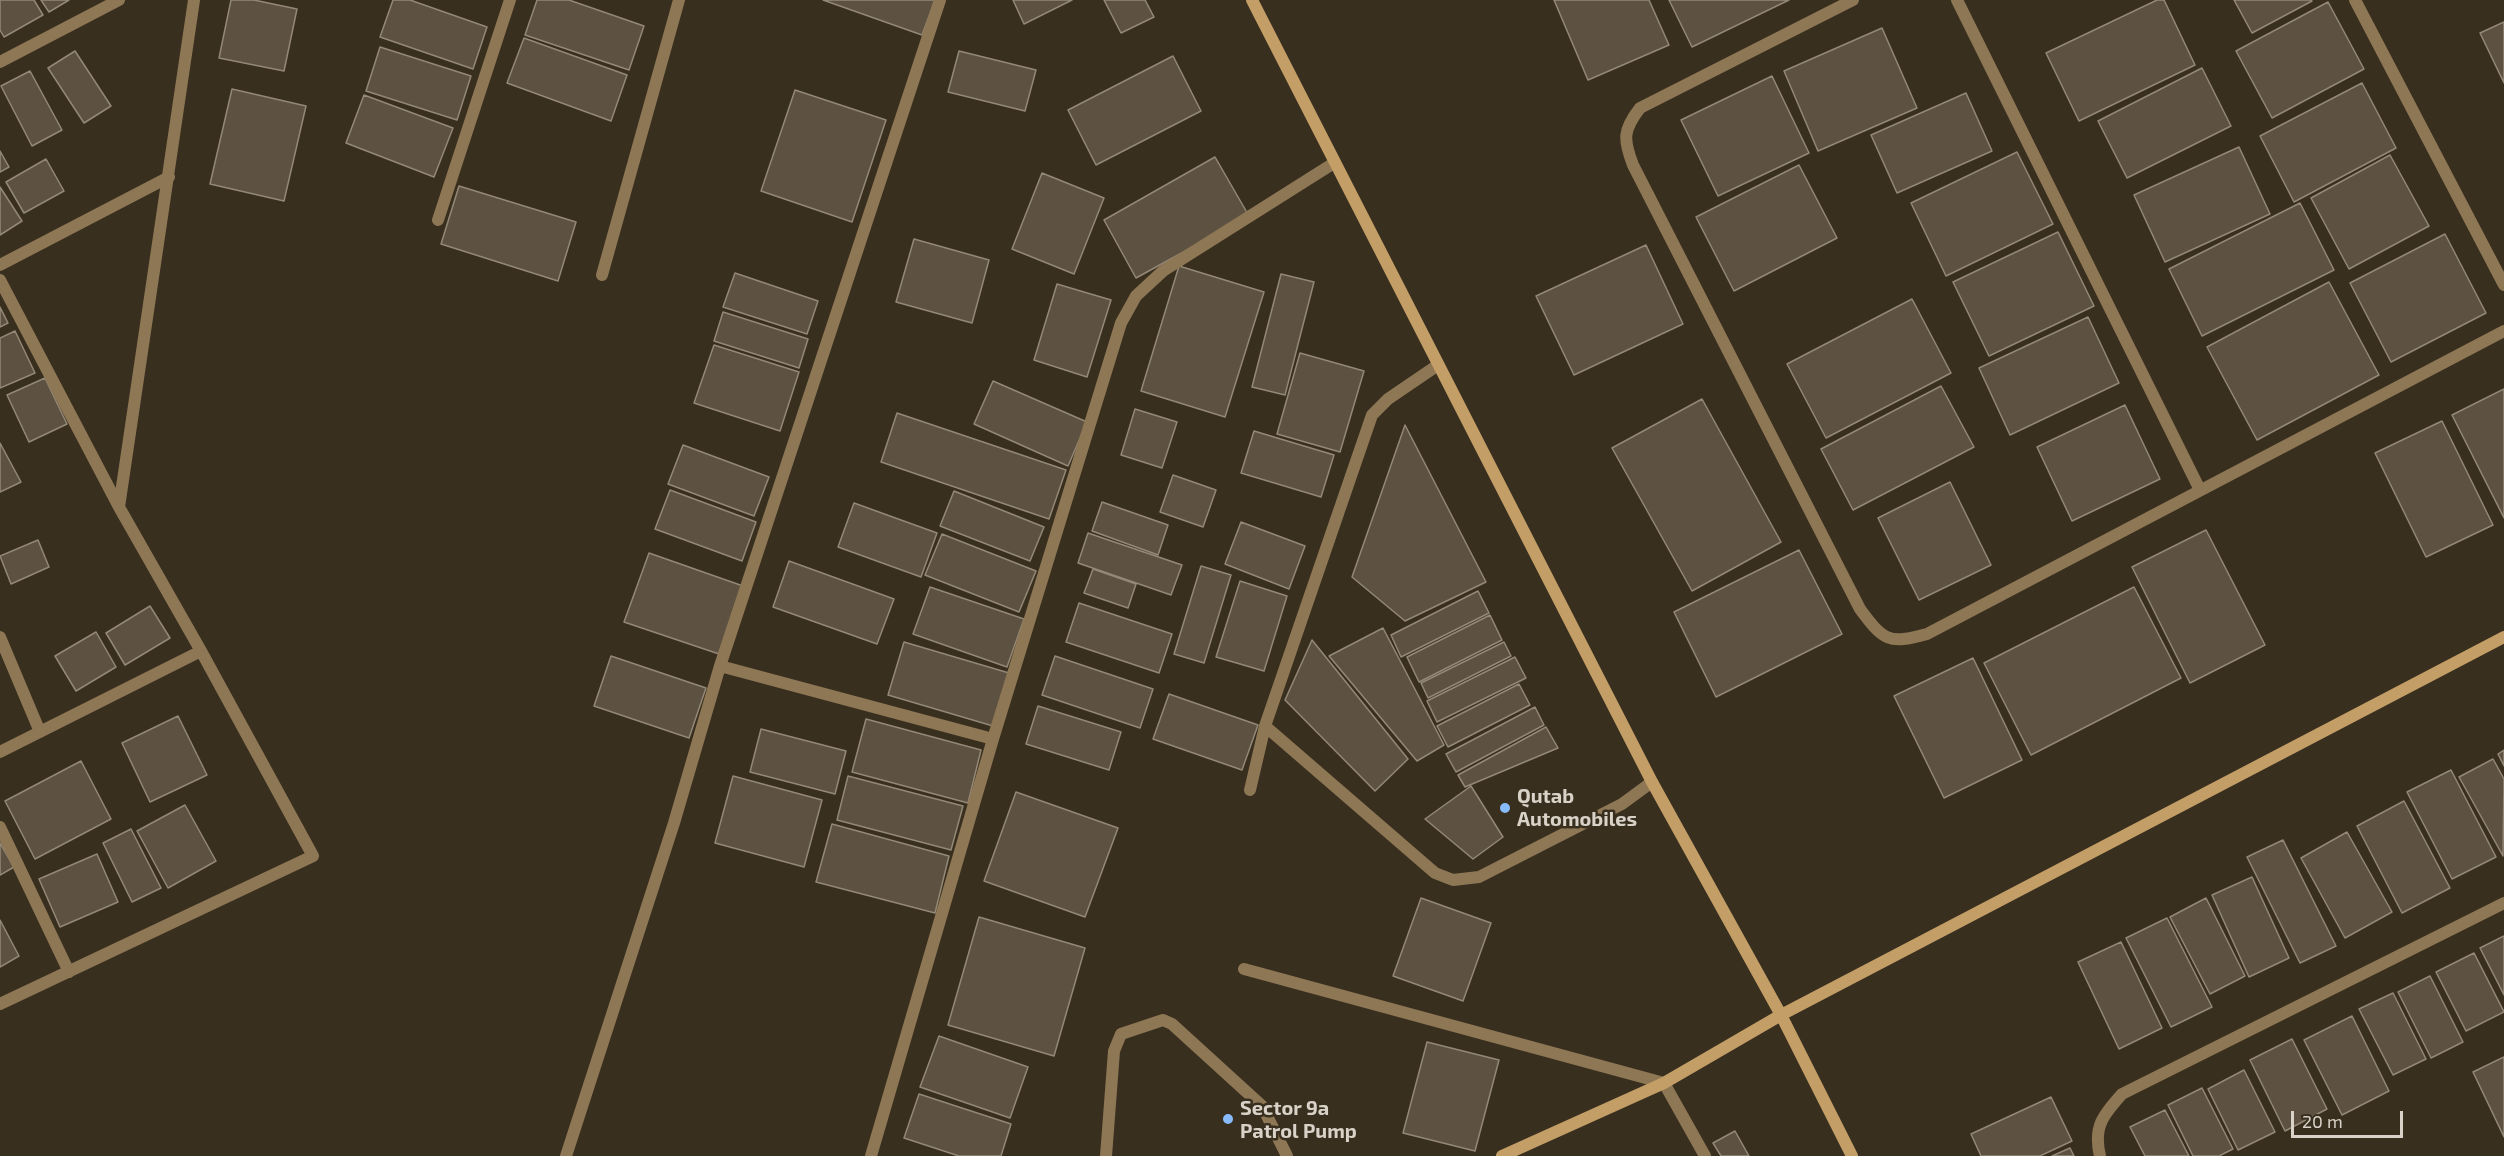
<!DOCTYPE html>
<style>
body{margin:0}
#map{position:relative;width:2504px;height:1156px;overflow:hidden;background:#392f1f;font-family:"Exo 2",sans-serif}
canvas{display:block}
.scale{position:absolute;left:2291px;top:1111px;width:112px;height:27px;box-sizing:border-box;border:3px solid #d9d2c8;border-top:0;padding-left:8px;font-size:18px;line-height:21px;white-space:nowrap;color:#d9d2c8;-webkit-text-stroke:4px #392f1f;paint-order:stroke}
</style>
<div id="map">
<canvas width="2504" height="1156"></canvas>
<div class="scale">20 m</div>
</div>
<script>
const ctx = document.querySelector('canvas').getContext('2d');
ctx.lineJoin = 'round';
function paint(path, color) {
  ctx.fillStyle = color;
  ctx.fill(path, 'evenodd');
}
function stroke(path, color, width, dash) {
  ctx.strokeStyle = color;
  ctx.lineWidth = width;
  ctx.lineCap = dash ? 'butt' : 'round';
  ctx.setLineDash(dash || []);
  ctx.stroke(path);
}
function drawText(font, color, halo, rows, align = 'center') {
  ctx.font = font + ' "Exo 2",sans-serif';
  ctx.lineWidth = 5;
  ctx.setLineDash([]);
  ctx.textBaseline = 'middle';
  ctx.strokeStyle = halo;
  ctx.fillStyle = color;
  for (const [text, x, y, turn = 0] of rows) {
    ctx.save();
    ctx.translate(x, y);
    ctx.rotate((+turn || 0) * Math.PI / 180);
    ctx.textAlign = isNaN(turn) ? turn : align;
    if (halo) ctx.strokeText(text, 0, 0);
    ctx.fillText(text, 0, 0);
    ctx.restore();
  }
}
const building = new Path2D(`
 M0,0H34L43,15L4,37L0,30Z
 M41,0H69L49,12Z
 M231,0H254L297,9L284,71L219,58Z
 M393,0H410L487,27L473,69L380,37Z
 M537,0H569L644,26L629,70L525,35Z
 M823,0H935L922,35Z
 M1013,0H1072L1024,24Z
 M1104,0H1145L1154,17L1121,33Z
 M1554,0H1649L1669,45L1588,80Z
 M1669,0H1789L1692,47Z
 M2157,0H2164L2195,65L2079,121L2046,53Z
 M2234,0H2311L2312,1L2252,33Z
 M2328,2L2364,69L2272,118L2236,51Z
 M2504,22V83L2480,33Z
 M1882,28L1917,108L1818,151L1784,71Z
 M524,38L627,75L611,121L507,83Z
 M380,47L471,76L457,120L366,91Z
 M75,51L111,106L84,123L48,68Z
 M959,51L1036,70L1025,111L948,92Z
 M1173,56L1201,111L1096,165L1068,110Z
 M2202,68L2231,126L2127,178L2098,121Z
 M30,71L62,130L32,146L1,86Z
 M1772,76L1809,153L1718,196L1681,120Z
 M2362,83L2396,148L2294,202L2260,136Z
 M232,89L306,106L284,201L210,184Z
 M795,90L886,120L852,222L761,191Z
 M1966,93L1992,151L1897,193L1871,135Z
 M364,95L453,128L434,177L346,143Z
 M2239,147L2270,214L2165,262L2134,195Z
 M0,151L9,167L0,172Z
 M2017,152L2053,224L1946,276L1911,203Z
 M2390,155L2429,226L2349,269L2311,198Z
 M1215,157L1249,216L1136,278L1104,220Z
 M46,159L64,191L24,213L6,182Z
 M1799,165L1837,238L1734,291L1696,217Z
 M1042,173L1104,198L1074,274L1012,249Z
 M459,186L576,222L558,281L441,244Z
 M0,187L22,221L0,235Z
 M2300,203L2334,270L2202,336L2169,269Z
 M2058,232L2094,306L1989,356L1953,282Z
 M2445,234L2486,313L2391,362L2350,283Z
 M914,239L989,260L972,323L896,302Z
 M1646,245L1683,324L1574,375L1536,296Z
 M1179,266L1264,292L1225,417L1141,391Z
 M735,273L818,301L807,334L723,307Z
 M1281,274L1314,282L1285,395L1252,387Z
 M2329,282L2379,375L2257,440L2207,347Z
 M1057,284L1111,300L1087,377L1034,360Z
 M1912,299L1951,373L1826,438L1787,364Z
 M0,307L8,323L0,327Z
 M723,312L808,339L799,368L714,341Z
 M2088,317L2119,383L2010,435L1979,368Z
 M15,331L35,373L0,388V338Z
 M714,345L799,372L780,431L694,403Z
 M1300,353L1364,371L1340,452L1277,434Z
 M45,378L67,424L29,442L7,395Z
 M993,381L1087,422L1068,466L974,424Z
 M1941,386L1974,447L1853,510L1821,449Z
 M2504,389V518L2452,415Z
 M1702,399L1781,542L1692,591L1612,448Z
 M2125,405L2160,479L2072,521L2037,447Z
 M1135,409L1177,422L1162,468L1121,455Z
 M897,413L1066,470L1049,519L881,462Z
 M2442,421L2493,525L2426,557L2375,453Z
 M1405,425L1486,582L1405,621L1352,577Z
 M1254,431L1334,455L1321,497L1241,473Z
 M0,443L21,482L0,492Z
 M683,445L769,477L754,516L668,484Z
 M1173,475L1216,490L1203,527L1160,512Z
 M1950,482L1991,565L1919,600L1878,518Z
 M670,490L756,522L742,561L655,529Z
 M954,491L1044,527L1030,561L940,526Z
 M1102,502L1168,525L1158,555L1092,531Z
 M854,503L937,533L921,577L838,547Z
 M1241,522L1305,546L1289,589L1225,564Z
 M2206,530L2265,645L2190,683L2132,567Z
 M1088,533L1182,565L1171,595L1078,563Z
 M942,534L1036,571L1019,612L925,575Z
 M38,540L49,567L11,584L0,556Z
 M1799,550L1842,634L1716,697L1674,612Z
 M649,553L743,586L719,654L624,622Z
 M789,561L894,599L877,644L773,607Z
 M1201,566L1231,575L1204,663L1174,654Z
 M1093,569L1136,584L1128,608L1084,593Z
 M1240,581L1287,596L1264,671L1216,657Z
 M930,587L1024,619L1007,667L913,634Z
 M2134,587L2181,678L2031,755L1984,663Z
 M1478,591L1489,613L1401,657L1391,635Z
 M1079,603L1172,634L1159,673L1066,642Z
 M150,606L170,638L125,665L106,633Z
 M1490,615L1502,640L1419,682L1407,657Z
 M1383,628L1444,745L1417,761L1329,656Z
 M96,632L116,667L76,691L55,656Z
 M1312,640L1408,759L1375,791L1285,700Z
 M904,642L1009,673L993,726L888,695Z
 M1504,642L1511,656L1428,698L1421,683Z
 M611,656L706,688L689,738L594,706Z
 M1055,656L1153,689L1140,728L1042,695Z
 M1515,657L1526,678L1437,722L1427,701Z
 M1973,658L2022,760L1944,798L1894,696Z
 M1519,684L1530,705L1448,747L1437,726Z
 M1169,694L1258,725L1242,770L1153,739Z
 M1038,706L1121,732L1109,770L1026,744Z
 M1535,707L1544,725L1456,772L1446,754Z
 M178,716L207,775L150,802L122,743Z
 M866,719L981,750L968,803L852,772Z
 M1546,727L1558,748L1465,787L1458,775Z
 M761,729L846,751L835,794L750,772Z
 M2504,750V766L2498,754Z
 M2493,759L2504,779L2503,856L2459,777Z
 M81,761L111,819L35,859L5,801Z
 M2451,770L2496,857L2452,879L2407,792Z
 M733,776L822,800L804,867L715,843Z
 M848,776L963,806L951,850L837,820Z
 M1471,786L1503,837L1473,859L1425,819Z
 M1016,792L1118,828L1085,917L984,881Z
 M2404,801L2450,888L2402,913L2357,826Z
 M185,805L216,861L168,888L137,831Z
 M832,824L949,856L935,913L816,882Z
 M131,829L161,888L132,902L103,843Z
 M2347,832L2392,912L2345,938L2301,858Z
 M2283,840L2336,946L2300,963L2247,857Z
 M0,843L14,867L0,875Z
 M97,854L118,902L60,927L39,879Z
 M2252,877L2289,958L2249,977L2212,895Z
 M1421,898L1491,923L1463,1001L1393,976Z
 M2206,898L2245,976L2210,994L2170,917Z
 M979,917L1085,948L1054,1056L948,1025Z
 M2167,918L2212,1007L2171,1027L2126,938Z
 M0,920L19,956L0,967Z
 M2504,936V995L2480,948Z
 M2121,942L2162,1028L2119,1049L2078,962Z
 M2474,953L2504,1012L2466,1031L2436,972Z
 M2430,976L2463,1042L2431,1058L2398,992Z
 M2393,993L2426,1059L2393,1075L2359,1009Z
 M2352,1016L2389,1091L2342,1115L2304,1040Z
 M939,1036L1028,1067L1010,1118L920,1087Z
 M2292,1039L2327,1109L2285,1131L2250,1060Z
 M1427,1042L1499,1060L1475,1151L1403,1133Z
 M2504,1057V1137L2473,1072Z
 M2244,1070L2275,1132L2238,1150L2208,1089Z
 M2202,1088L2233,1149L2219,1156H2193L2168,1105Z
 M919,1094L1011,1124L1001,1156H959L904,1138Z
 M2051,1097L2072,1141L2040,1156H1981L1971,1134Z
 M2165,1110L2189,1156H2145L2130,1127Z
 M1735,1131L1749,1156H1721L1713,1143Z
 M2070,1148L2074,1156H2052Z`);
const lane = new Path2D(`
 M1106,1156L1114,1051L1121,1034L1163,1020L1172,1024L1262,1106L1287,1156`);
const street = new Path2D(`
 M1853,0L1640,108C1623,130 1623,139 1633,165L1860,609C1883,640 1888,645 1927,634L2504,331
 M1957,0L2200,490
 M2355,0L2504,285
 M0,62L119,0
 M438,220L510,0
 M0,265L169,177
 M602,275L679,0
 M0,280L119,507L201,651L313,856L0,1004
 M1438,365L1388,399L1372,415L1265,726L1435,873L1453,880L1479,877L1622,804L1652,782
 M119,507L194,0
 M0,637L40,732
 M720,666L993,739
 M0,752L201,651
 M1250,790L1265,726
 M0,827L69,972
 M1244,969L1664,1083L1705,1156
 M566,1156L674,823L720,666L940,0
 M871,1156L993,739L1121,323L1136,296L1163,271L1334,163
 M2100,1156C2093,1127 2103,1115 2122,1094L2504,903`);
const secondary = new Path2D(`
 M1252,0L1652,782L1781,1015L1852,1156
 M1502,1156L1664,1083L1781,1015L2504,637`);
const markers = [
 [1505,808,6,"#88bbfc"],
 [1228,1119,6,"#88bbfc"]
];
const poiNames = [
 ["Qutab",1517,796],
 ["Automobiles",1517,819],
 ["Sector 9a",1240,1108],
 ["Patrol Pump",1240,1131]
];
paint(building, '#5d5141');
stroke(building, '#948876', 1.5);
stroke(lane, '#8e7755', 12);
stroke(street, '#8e7755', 12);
stroke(secondary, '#c39e67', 12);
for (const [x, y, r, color] of markers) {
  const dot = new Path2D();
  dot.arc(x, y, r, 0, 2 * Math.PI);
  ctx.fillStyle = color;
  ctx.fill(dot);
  stroke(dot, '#392f1f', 2);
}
drawText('bold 20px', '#d9d2c8', '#392f1f', poiNames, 'left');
</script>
